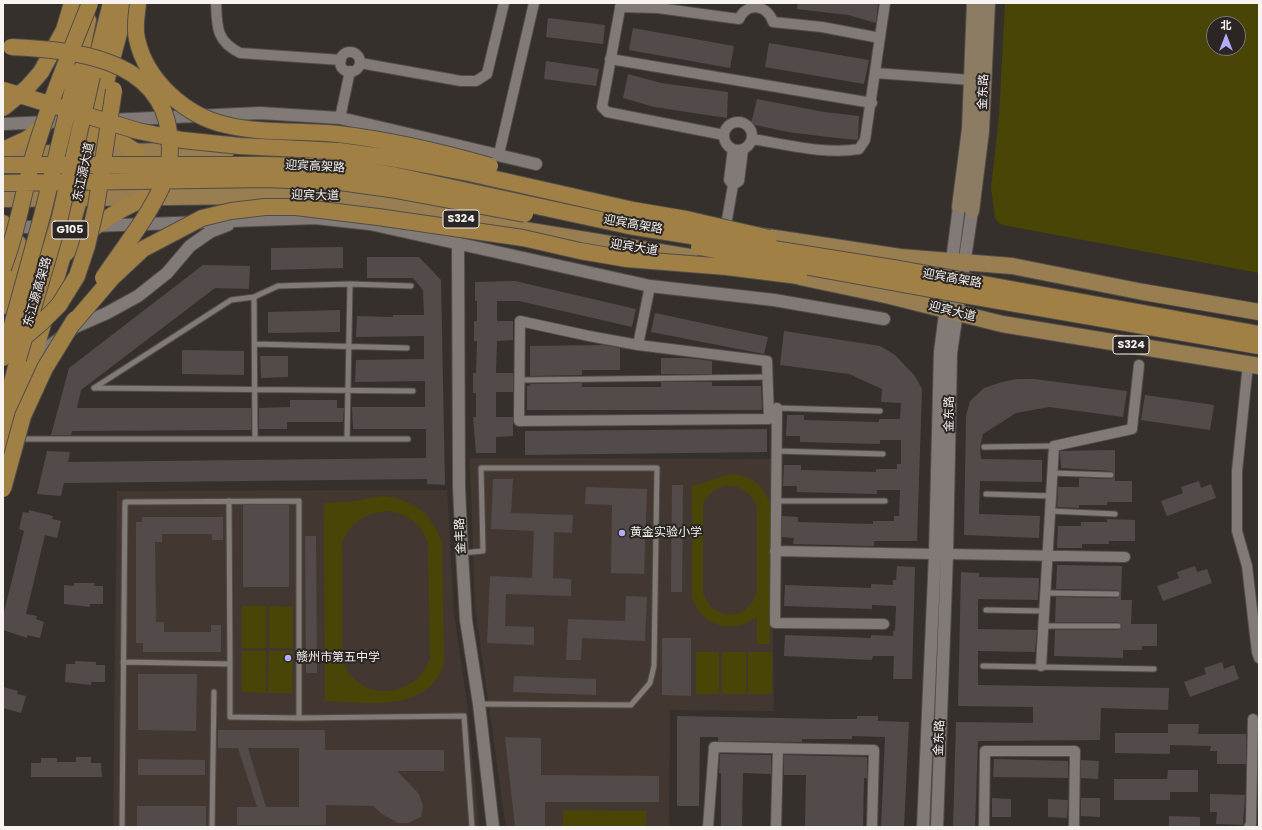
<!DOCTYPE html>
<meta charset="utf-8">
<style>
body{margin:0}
#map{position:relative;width:1262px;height:830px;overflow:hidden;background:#36302d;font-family:Poppins,"Noto Sans SC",sans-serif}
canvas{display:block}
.frame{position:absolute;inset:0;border:4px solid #f6f3f0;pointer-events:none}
.north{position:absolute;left:1206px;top:16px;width:40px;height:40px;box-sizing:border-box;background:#2b2623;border:1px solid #7c7875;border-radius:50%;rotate:0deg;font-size:11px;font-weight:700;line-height:16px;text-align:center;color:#f6f3f0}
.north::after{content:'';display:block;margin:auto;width:14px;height:18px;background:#b2adf9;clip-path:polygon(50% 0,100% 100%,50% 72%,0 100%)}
</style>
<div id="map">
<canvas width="1262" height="830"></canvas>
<div class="frame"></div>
<div class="north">北</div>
</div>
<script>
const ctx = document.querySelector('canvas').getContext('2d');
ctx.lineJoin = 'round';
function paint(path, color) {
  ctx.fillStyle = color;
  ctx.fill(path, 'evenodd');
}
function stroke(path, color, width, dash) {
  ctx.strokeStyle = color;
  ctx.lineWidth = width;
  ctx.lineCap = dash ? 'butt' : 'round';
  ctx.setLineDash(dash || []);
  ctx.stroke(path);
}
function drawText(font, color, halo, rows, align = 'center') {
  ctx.font = font + ' Poppins,"Noto Sans SC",sans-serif';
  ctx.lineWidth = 4;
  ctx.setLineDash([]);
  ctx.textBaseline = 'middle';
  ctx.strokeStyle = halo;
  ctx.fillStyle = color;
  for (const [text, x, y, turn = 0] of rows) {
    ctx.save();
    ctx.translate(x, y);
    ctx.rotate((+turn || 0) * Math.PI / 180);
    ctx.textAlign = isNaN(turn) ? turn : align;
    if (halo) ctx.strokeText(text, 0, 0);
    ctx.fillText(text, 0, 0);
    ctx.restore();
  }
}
const built = new Path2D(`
 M470,458L771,459L774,711L670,710L669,827H506L475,607Z
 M447,490L454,613L467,703L479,827H113L117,491Z`);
const green = new Path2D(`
 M1005,3H1259V273L1008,226L1000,224L995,218L991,188L999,116ZM1214,24H1238V48H1214Z
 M732,474C751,476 763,485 770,503V644H757V617C732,635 702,627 692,597V485C707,485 717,475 732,474ZM725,486C741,485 752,492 757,508V591C749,622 712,623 703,592V506C706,495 714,489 725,486Z
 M382,496C412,498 432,514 442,542L444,664C427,714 366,702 325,701L324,503L348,502ZM387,511C407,513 423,524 428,544L430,659C415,701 354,703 342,658V545C348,523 365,513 387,511Z
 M242,606H266V648H242Z
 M269,606L293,607V648H269Z
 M242,651H266V693L242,692Z
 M269,651H293L292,693H268Z
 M696,652H719V694H696Z
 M722,652H746V694H722Z
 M748,652H772V694H748Z
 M563,810L646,811V827H563Z`);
const building = new Path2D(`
 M798,3H878L876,23L848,15L797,9Z
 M548,18L605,25L603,44L546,37Z
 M633,28L734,46L730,68L629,50Z
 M769,43L869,60L864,84L765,67Z
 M546,61L599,69L596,86L544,79Z
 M628,74L661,83L728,92L727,118L654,107L623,98Z
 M757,99L824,112L859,116L858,138L857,140L828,137L788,132L751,124Z
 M343,247V268L271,270V248Z
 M367,257H419L441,280L445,485L427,484V479L64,483L61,496L37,494L47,451L70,452L68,462L426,458V429H353L352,407H425V381L355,382L356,360L424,359V336L356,337L357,316L393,317V315H424L423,290L413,278H367Z
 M203,265L250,266L249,289L215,288L81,390L77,408H251V430L72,431L71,435H51L69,368Z
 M515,281L636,309L632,327L519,301H497V321H513V340L497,341L496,373H513V392H496V417H513V436L496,437V453H476L473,417H476V393H473V373H476L477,341H474V321H477V301H475V282Z
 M340,310V332L268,333V312Z
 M655,313L768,337L764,354L651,332Z
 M784,331L880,346L895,355L915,376L922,389L917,541H874V546L793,544L794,538L782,537V516L798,517V522L873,524V521H894V516H899L900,490H877V494L797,492V486H783L784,465H801V470L876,472V469H897V464H901V440H880V444L800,442V436H786L787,415H804V420L879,422V419H900L901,403L881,402L882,389L849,374L780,365Z
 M604,345L620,348V370H582V375L530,376V346Z
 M182,350L244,351V375L182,374Z
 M260,356H288V377L261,378Z
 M661,358H688L712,361V374H661Z
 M1017,379H1034L1127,391L1123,417L1049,407L1016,413L983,434L980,447L981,459L1042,460V482L980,481L979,514L1040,516L1039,538L964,535L966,416L970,401L984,388L1002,382Z
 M661,382H712V386H761L762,410H527V386H530V384L582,383V387H661Z
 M1145,395L1214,405L1210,430L1141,420Z
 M290,400H337V408H344L343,422H287V429H259V408L290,407Z
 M767,429V452L525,455V431Z
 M1115,450V481H1132V502H1107V505H1079V508L1057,507L1058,487H1079V478L1111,479L1115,476L1111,471L1061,468L1060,451Z
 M493,479H513L511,513L573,515L572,533L554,532L553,578L571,579V596L506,594L505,626L534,627V645L487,643L490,576L532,578L534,531L491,529Z
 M1199,481L1201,488L1211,484L1216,498L1167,516L1161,501L1183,493L1181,487Z
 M672,485H683L682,592H671Z
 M586,487L647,489L644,574L611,573L612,505L585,504Z
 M243,505H289V587H243Z
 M29,510L53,516L52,519L61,521L57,538L45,535L26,614L37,616L36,619L44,622L40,638L27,635V638L3,630V616L24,531L19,529L23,512L29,513Z
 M142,517H223V540H212V534H162V542H155L156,622H164V632H211V625H221V652H143V643H136V522H142Z
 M1107,519L1135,520V541H1109V544H1082V548H1057L1058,526H1081V522H1107Z
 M305,536H316L317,673H306Z
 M1057,565L1122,566L1121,600H1132L1131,624H1157V646H1142V650H1123V658L1054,656L1055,630H1118L1122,626L1118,622H1055L1056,597L1117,598L1121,594L1117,590L1056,589Z
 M897,566L915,567L912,679H893L894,656H873L872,660L784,656L785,635L871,638V635L893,636V631H895L896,606L872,605V609L784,606L785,585L871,588V584L893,585V580H896Z
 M1195,566L1197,572L1207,569L1212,583L1163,601L1157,586L1179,578L1177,572Z
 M961,572L979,573V577L1039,578L1038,600L978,599V629L1037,630L1035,652L978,651V685L1169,688L1168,710L1101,708L1100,740L978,741L975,827H953L956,722L1033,723V707L958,706Z
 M74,583H95L94,586H103V604H90V607L64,604V585L74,586Z
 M626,596L647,597L645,641L582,638L581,660H566L568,619L625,621Z
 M662,638H691V696L662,695Z
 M75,661L96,662V665H105V682H91V685L65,682L66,664H75Z
 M1222,662L1224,669L1234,665L1239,679L1190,697L1184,682L1206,674L1204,668Z
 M138,674H197L196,731L138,730Z
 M514,676L596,679V695L513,692Z
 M3,687L18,691L17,694L26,696L21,713L3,708Z
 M677,716L831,719H857V716H878V721L909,722L904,827H881L885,737L852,736V739H802V742L718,741V737H700L699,806H677Z
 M1168,724H1199L1198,734H1246V764H1217V751H1210L1211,746L1170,745V754L1115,753V733H1168Z
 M218,730H325V750H444V771H397L419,794L423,806L421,817L408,823H398L382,814L373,806L326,805V825H237V807H257L238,748H218ZM248,748H299V807H266Z
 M505,737L541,738V775L659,776V802H545V827H515Z
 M720,754L771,755V774L743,773L742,827H721V773H719Z
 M784,755L867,757V778H864L863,827H805L806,775H784Z
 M76,757H91V763H101L102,777H31V763H41V758H57V762H76Z
 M138,759L205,760V775H138Z
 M994,759L1068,761V778L993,777Z
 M1081,760L1099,761L1098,779L1081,778Z
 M1168,770H1198V792H1170V800H1114V779H1167Z
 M1210,794L1245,795L1243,825L1216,824L1217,812H1210Z
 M992,798L1011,799V817H992Z
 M1081,798H1100V817L1081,816Z
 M1048,799L1068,800L1067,818L1048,817Z
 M137,806H206V826H137Z
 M1169,816L1200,817V827H1169Z`);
const service = new Path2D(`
 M254,297L255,439
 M255,344L407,348
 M521,380L768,377
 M94,388L231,300L254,297L278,286L350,284L411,286
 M95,388L413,391
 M777,408L880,411
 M19,439H408
 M347,439L350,284
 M984,447L1054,446
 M776,451L883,454
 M1052,473L1111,475
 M986,494L1051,496
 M776,501H885
 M1050,511L1115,514
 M462,553L483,551L481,468H657L654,666L650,683L631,705L480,704
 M1045,593L1117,594
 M986,610L1044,611
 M1043,626H1118
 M123,662L230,664L229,501
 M230,664V717L299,718
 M983,666L1154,669
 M122,827L125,502L299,501V718L464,716L472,827
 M212,827L214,692`);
const minor = new Path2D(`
 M216,3C217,27 216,41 240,53L341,60
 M621,3L602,107L607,112L724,135
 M620,7L658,8L739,19C747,2 767,4 773,22L822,27L880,38
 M340 62a10 10 0 1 1 20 0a10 10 0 1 1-20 0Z
 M610,59L872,103
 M360,63L461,81H476L487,74L504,3
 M875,73L971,80
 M340,118L350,71
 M724 136a14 14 0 1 1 28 0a14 14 0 1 1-28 0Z
 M752,139C785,144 826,155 859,149L865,140L885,3
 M499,154L534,3
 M733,185L729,180L733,149
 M725,231L733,185L739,181L743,150
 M520,321L589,336L638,345L767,361L769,419L519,421Z
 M638,345L650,286
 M1248,364L1237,471V531L1247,566L1257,652L1259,658
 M777,408L775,623L884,624
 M775,551L935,554
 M947,554L1125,557
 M1041,666L1054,446L1132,429L1139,365
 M708,827L714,747L874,750L872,827
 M776,827L778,748
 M984,827L985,751H1075L1074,827
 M1249,827L1251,824L1253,719`);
const tertiary = new Path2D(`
 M110,120L260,113L340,118L536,164
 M3,124L72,121
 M8,227H46
 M64,227L315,218L370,224L650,286L774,300L884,319
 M458,243L459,487L462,553L466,620L479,704L493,827
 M33,358L75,327L107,313L138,296L167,273L190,246L210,232L228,225
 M923,827L935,554L940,352L959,207
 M937,827L947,554L951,353L972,211`);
const secondary = new Path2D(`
 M959,207L969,129L974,3
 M972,211L982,131L988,3`);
const primary = new Path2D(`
 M3,154L227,150
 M3,199L336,195L500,226L702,259
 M755,235L900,257L1012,266L1143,292L1259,312
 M786,274L890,296L1002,324L1259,366`);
const trunk = new Path2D(`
 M41,72L64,30L72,3
 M77,72L88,20
 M93,73L111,3
 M105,118C111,134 122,144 137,152
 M3,150L27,139L46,123
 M3,223L9,233L15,248
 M64,255C88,229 114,211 146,198
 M3,306L18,243
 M3,417L18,359
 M3,454L33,358L79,200L96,120L127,3`);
const trunkBridge = new Path2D(`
 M138,3C137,14 134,28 137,39C146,81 186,116 226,125C263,134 301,130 338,134C389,140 441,152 490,166
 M11,47C71,50 160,57 169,133C171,150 170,170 162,186C147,219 123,248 103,278
 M3,90L138,131L182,140L240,146L339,151L390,158L469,173L633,210L686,219L769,238
 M3,108L27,88L41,72
 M3,165H265L340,167L393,175L629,226L899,269L1259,334
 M3,183L264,179L340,182L390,189L525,214
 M699,247L952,293L1259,346
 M3,268C18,231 23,192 34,154C49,103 70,53 90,3
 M70,327L112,278L143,249L202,218L231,211L265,207H296L378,217L523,238L580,251L627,259L727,267L799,276
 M3,345L23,338L41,323L59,305L77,276L87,246L96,207L114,90
 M3,358L42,216L77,72
 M18,359L60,217L92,76
 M3,489L23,416L45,368L75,319`);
const markers = [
 [622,533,4,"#b2adf9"],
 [288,658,4,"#b2adf9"]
];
const shields = [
 [461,219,36],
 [70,230,36],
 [1131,345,36]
];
const shieldNames = [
 ["S324",461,219],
 ["G105",70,230],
 ["S324",1131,345]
];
const streetNames = [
 ["金东路",984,92,-88],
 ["迎宾高架路",315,167,3],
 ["东江源大道",84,172,-78],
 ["迎宾大道",315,196,1],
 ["迎宾高架路",633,225,10],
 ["迎宾大道",634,248,9],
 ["迎宾高架路",952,279,10],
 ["东江源高架路",38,292,-74],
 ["迎宾大道",952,312,14],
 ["金东路",950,414,-89],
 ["金丰路",461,536,-93],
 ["金东路",940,738,-88]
];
const poiNames = [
 ["黄金实验小学",630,533],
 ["赣州市第五中学",296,658]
];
paint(built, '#433831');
paint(green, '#494506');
paint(building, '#524b4a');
stroke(service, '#514d4a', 7);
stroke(minor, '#514d4a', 12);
stroke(tertiary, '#514d4a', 14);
stroke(secondary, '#514d4a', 16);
stroke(primary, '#514d4a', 18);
stroke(trunk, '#514d4a', 18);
stroke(service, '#817a76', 5);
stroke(minor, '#817a76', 10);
stroke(tertiary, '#817a76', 12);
stroke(secondary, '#8d7c64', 14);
stroke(primary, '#997e52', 16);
stroke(trunk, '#a18046', 16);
stroke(trunkBridge, '#514d4a', 18, []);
stroke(trunkBridge, '#a18046', 16);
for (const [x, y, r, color] of markers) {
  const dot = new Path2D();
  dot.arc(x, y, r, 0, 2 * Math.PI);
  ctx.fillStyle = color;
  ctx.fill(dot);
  stroke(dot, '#2b2623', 1.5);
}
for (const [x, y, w] of shields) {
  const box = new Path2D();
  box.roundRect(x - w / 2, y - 9, w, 18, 3);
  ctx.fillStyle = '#2b2623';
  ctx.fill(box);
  stroke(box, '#f6f3f0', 1);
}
drawText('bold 11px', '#f6f3f0', null, shieldNames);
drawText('12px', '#f6f3f0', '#2b2623', streetNames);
drawText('12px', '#f6f3f0', '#2b2623', poiNames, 'left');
</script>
